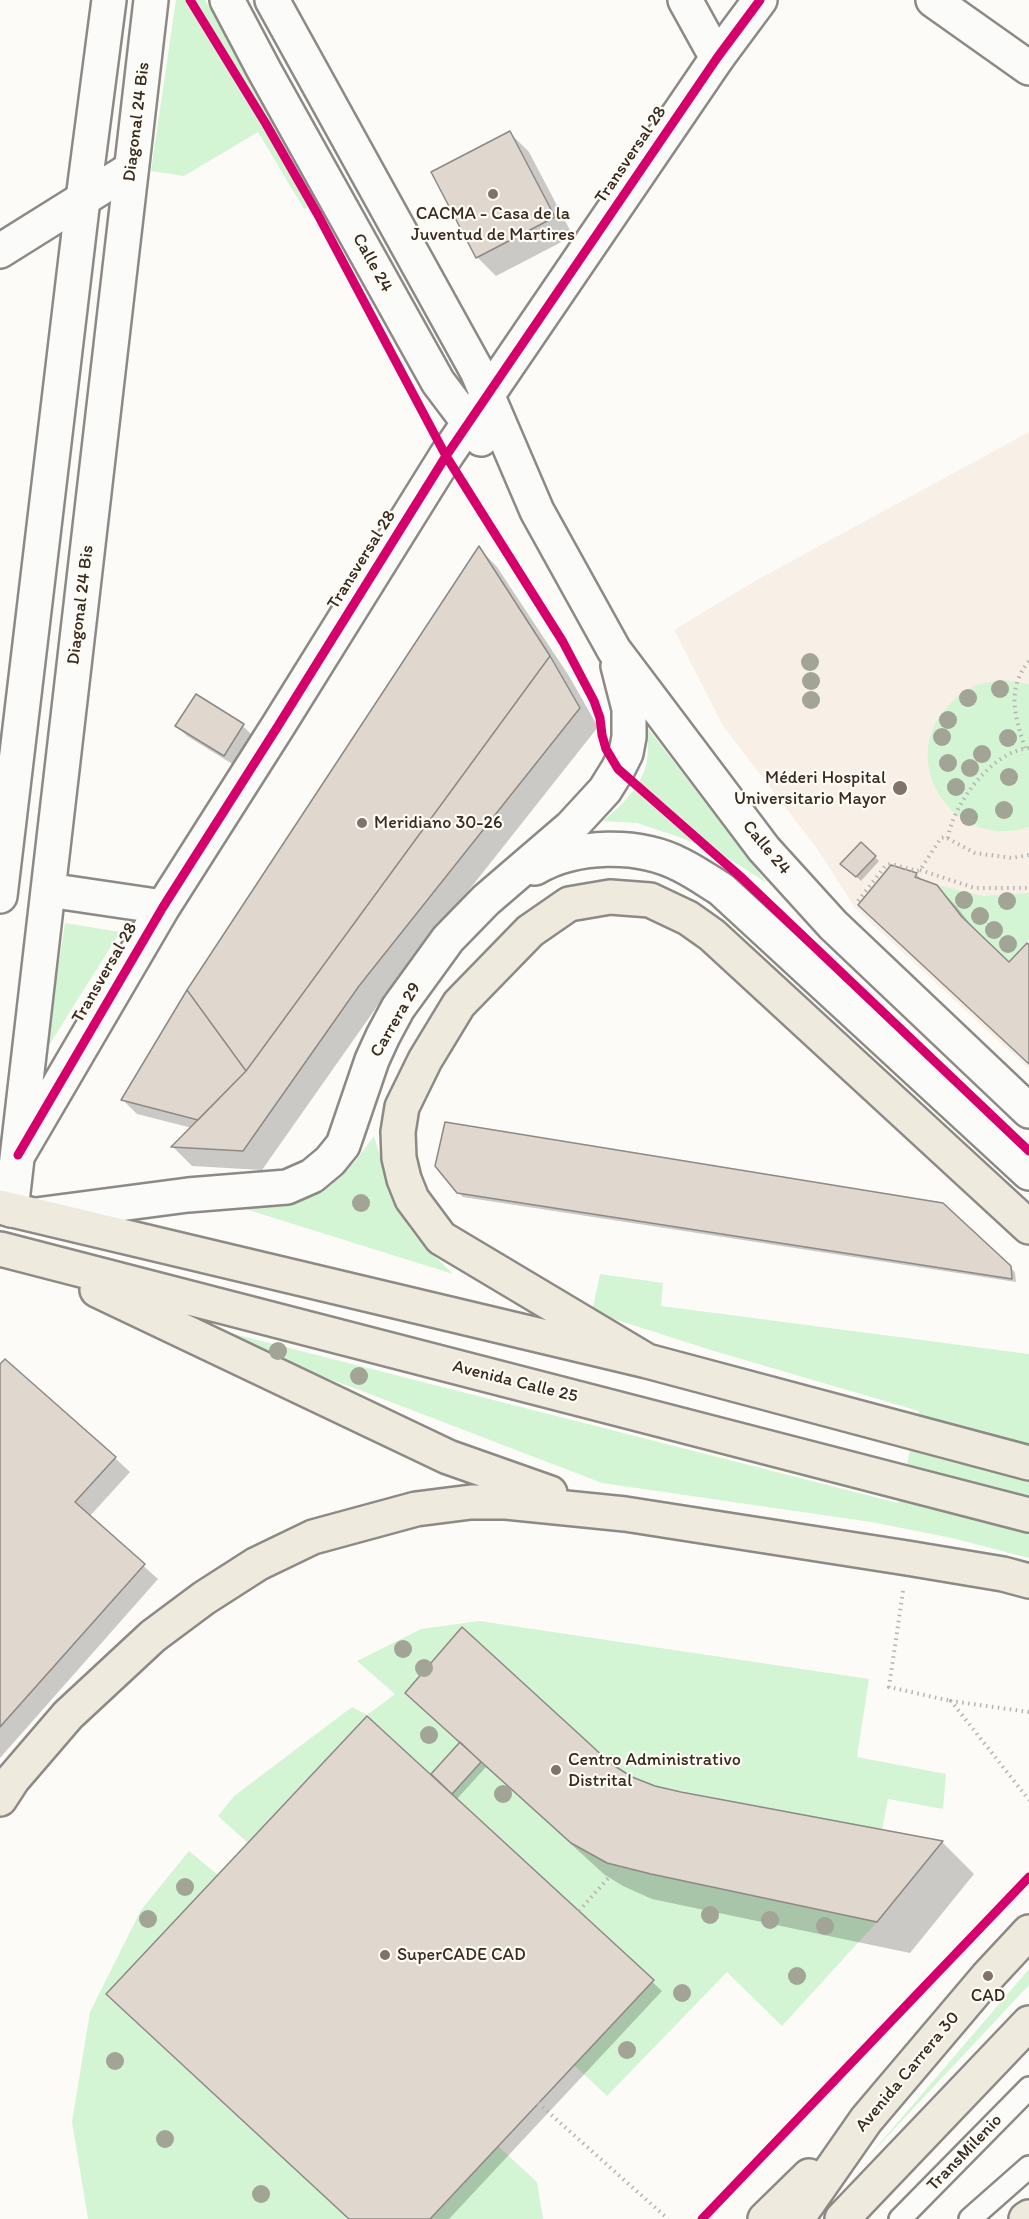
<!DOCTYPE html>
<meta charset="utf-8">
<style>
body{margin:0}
canvas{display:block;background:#fcfbf8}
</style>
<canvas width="1029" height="2219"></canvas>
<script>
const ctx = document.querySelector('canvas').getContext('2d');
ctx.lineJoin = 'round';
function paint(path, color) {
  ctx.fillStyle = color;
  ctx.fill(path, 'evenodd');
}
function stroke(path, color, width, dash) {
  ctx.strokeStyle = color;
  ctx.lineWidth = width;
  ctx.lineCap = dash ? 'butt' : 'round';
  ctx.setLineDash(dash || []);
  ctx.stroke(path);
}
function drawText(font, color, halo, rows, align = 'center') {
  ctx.font = font + ' Itim,sans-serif';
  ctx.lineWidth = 4.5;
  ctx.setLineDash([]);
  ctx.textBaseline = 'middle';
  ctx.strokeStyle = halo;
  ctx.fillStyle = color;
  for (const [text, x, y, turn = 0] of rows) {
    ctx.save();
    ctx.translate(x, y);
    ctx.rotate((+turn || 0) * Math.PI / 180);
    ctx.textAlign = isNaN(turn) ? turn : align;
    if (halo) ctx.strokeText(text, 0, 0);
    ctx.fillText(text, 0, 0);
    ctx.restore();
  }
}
const built = new Path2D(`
 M1029,432V1069L855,908L818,850L723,726L674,630L755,581Z`);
const green = new Path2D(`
 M176,0H205L323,199L304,209L258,132L184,176L151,171Z
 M1004,680L1029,684V827C957,852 895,764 947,707C956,697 968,687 981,684C988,682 996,681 1004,680Z
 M646,726L767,883L731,860L682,838L637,823L603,821C622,805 643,786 647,760C649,749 647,737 646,726Z
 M937,885L983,896L1029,893V939L1009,962L962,917Z
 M65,923L120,932L46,1050Z
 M374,1136C383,1166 391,1196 406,1223C418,1243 437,1258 453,1274L226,1203L321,1187L354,1163Z
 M600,1274L663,1283L661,1306L1029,1354V1558L952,1538L871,1522L602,1483L357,1389L254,1352L191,1323L898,1503L919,1411L714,1351L592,1312Z
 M479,1621L869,1679L857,1757L946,1774L943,1809L888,1799L882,1830L655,1786L632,1777L610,1763L462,1627L571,1843L589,1854L619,1867L877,1922L782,2026L727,1972L607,2096L574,2065L653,1980L368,1716L248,1843L218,1816L234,1796L352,1707L367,1715L395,1694L357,1661L421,1629Z
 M189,1851L218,1875L106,1995L349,2219H88L72,2122L90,2012L141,1910Z
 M1029,1969V1985L868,2157Z
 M498,2146L537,2182L543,2219H430Z`);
const shadow = new Path2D(`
 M510,133L529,152L573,236L496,276L477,257Z
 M479,548L497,567L569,676L598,727L378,1005L262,1170L192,1166L173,1147L192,1128L137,1114L123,1100Z
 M196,696L243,726L253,736L234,765L187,736L177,726Z
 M861,844L879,861L861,881L847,868Z
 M916,874L924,882L936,886L956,906L979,935L1009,964L1029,943V1063L879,923Z
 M458,1192L1010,1267L1015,1272L1016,1282L463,1197Z
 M0,1366L115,1458L130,1472L89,1517L158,1579L0,1758Z
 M407,1693L609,1764L631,1778L655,1788L942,1842L974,1874L910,1953L652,1899L623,1886L605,1875L486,1767L456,1800L662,1991L449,2219H351L438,1783L461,1744Z`);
const building = new Path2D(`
 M510,131L555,217L476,258L431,172Z
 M479,546L550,656L246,1071L187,990Z
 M550,656L580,708L359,986L243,1151L171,1147L246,1071Z
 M196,694L244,724L224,756L175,726Z
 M861,842L876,856L856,877L840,864Z
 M891,865L917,873L915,877L937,885L962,917L1009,962L1027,943L1029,945V1064L858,905Z
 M187,990L246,1071L198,1120L121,1100Z
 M445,1122L943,1203L1011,1266L1012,1279L457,1193L435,1166Z
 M5,1359L116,1457L75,1502L145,1564L0,1727V1364Z
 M462,1627L592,1746L610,1763L632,1777L655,1786L681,1792L943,1841L877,1922L651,1874L607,1863L571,1843L405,1693Z
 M367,1716L654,1980L430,2219H349L106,1994Z
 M460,1742L481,1762L452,1794L431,1774Z`);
const path = new Path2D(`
 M1025,748C1015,717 1006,689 1029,661
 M948,838C953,804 992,751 1029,748
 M920,870L975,888H1029
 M858,901L886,865L891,864L917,871L920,870L941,838L945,837L975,853L1012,858L1029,855
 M903,1591L889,1687L951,1701
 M1029,1712L951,1701L1029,1800
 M579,1911L618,1867
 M538,2103L668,2219`);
const lane = new Path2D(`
 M900,2219L1029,2088
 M970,2219L1029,2167`);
const street = new Path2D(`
 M685,0L717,58
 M933,0L1029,68
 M0,251L131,169`);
const secondary = new Path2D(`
 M227,0L264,70L438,382L481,439
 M272,0L477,371L537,511L614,650L764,849L833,925L1029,1111
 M535,868C576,844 639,843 681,865C695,872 708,881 721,889L1029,1173
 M48,890L163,907
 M0,896L83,199L109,0
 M18,1155L163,907L278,726L446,456L717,58L760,0
 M11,1210L151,0
 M36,1215L188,1195L287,1187L312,1176L330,1161L343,1145L372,1060L383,1036L398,1008L448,939L486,900L571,827L605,790L618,769L626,753L629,737V709L618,666`);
const highway = new Path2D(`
 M0,1207L647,1361L1029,1463
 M0,1249L1029,1515
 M97,1290L448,1457L550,1493
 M647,1361L441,1238L412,1199L404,1179L399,1158L398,1132L402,1107L425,1060L459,1004L530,931L569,904L610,897L650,900L688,918L712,935L1029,1227
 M0,1799L13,1779L68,1715L153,1636L204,1598L257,1564L313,1537L416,1509L471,1502H506L625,1514L907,1558L1003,1574L1029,1581
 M765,2219L809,2176
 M797,2219L866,2120L988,1976L1029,1932
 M842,2219L1029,2023
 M1026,2219L1029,2217`);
const cycleway = new Path2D(`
 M190,0L266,124L318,215L446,456L563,642L594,701L600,718L602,735L606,749L618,769L742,878L1029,1151
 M18,1155L163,907L278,726L446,456L717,58L760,0
 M702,2219L1029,1877`);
const trees = [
 [810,662],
 [811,681],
 [1000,689],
 [968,698],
 [811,700],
 [948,720],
 [942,737],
 [1008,738],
 [982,754],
 [948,763],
 [970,768],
 [1009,777],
 [956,787],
 [1004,810],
 [969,817],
 [964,900],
 [1007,901],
 [980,916],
 [994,930],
 [1008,944],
 [361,1203],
 [278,1351],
 [359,1376],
 [403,1649],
 [424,1668],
 [429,1735],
 [503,1794],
 [185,1887],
 [710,1915],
 [148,1919],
 [770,1920],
 [825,1926],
 [797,1976],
 [682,1993],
 [627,2050],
 [115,2061],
 [165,2139],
 [261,2194]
];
const markers = [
 [493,194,6,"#7f736a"],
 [900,788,8,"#7f736a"],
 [362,823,6,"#7f736a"],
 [556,1770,6,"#7f736a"],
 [385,1955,6,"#7f736a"],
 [988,1976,6,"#7f736a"]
];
const streetNames = [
 ["Diagonal 24 Bis",137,122,-83],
 ["Transversal 28",631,155,-56],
 ["Calle 24",372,263,61],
 ["Transversal 28",362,560,-58],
 ["Diagonal 24 Bis",81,605,-83],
 ["Calle 24",766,848,50],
 ["Transversal 28",105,973,-60],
 ["Carrera 29",396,1020,-60],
 ["Avenida Calle 25",515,1382,14],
 ["Avenida Carrera 30",908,2072,-50],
 ["TransMilenio",965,2153,-46]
];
const poiNames = [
 ["CACMA - Casa de la",493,214,"center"],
 ["Juventud de Martires",493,235,"center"],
 ["Méderi Hospital",886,778,"right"],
 ["Universitario Mayor",886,799,"right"],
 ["Meridiano 30-26",374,823],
 ["Centro Administrativo",568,1760],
 ["Distrital",568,1781],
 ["SuperCADE CAD",397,1955],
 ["CAD",988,1996,"center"]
];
paint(built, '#f8f0e7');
paint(green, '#d3f5d4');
paint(shadow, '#0003');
paint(building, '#e0d7cf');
stroke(building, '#8d8985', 1.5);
stroke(lane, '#8d8985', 26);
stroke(street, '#8d8985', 38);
stroke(secondary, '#8d8985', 38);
stroke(highway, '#8d8985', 38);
stroke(path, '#b6b4b1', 4, [1.5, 4.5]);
stroke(lane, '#fbfbf9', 21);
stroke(street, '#fbfbf9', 33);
stroke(secondary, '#fbfbf9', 33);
stroke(highway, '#eeeadd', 33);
stroke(cycleway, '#d6006c', 9);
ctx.fillStyle = '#a2a495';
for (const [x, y] of trees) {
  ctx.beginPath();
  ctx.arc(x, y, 9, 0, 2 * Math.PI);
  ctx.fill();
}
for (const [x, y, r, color] of markers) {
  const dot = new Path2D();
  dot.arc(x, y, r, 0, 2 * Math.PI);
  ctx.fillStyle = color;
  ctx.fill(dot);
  stroke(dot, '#fdfcf7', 2);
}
drawText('18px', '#3b2a1e', '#fdfcf7', streetNames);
drawText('18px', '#3b2a1e', '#fdfcf7', poiNames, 'left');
</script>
